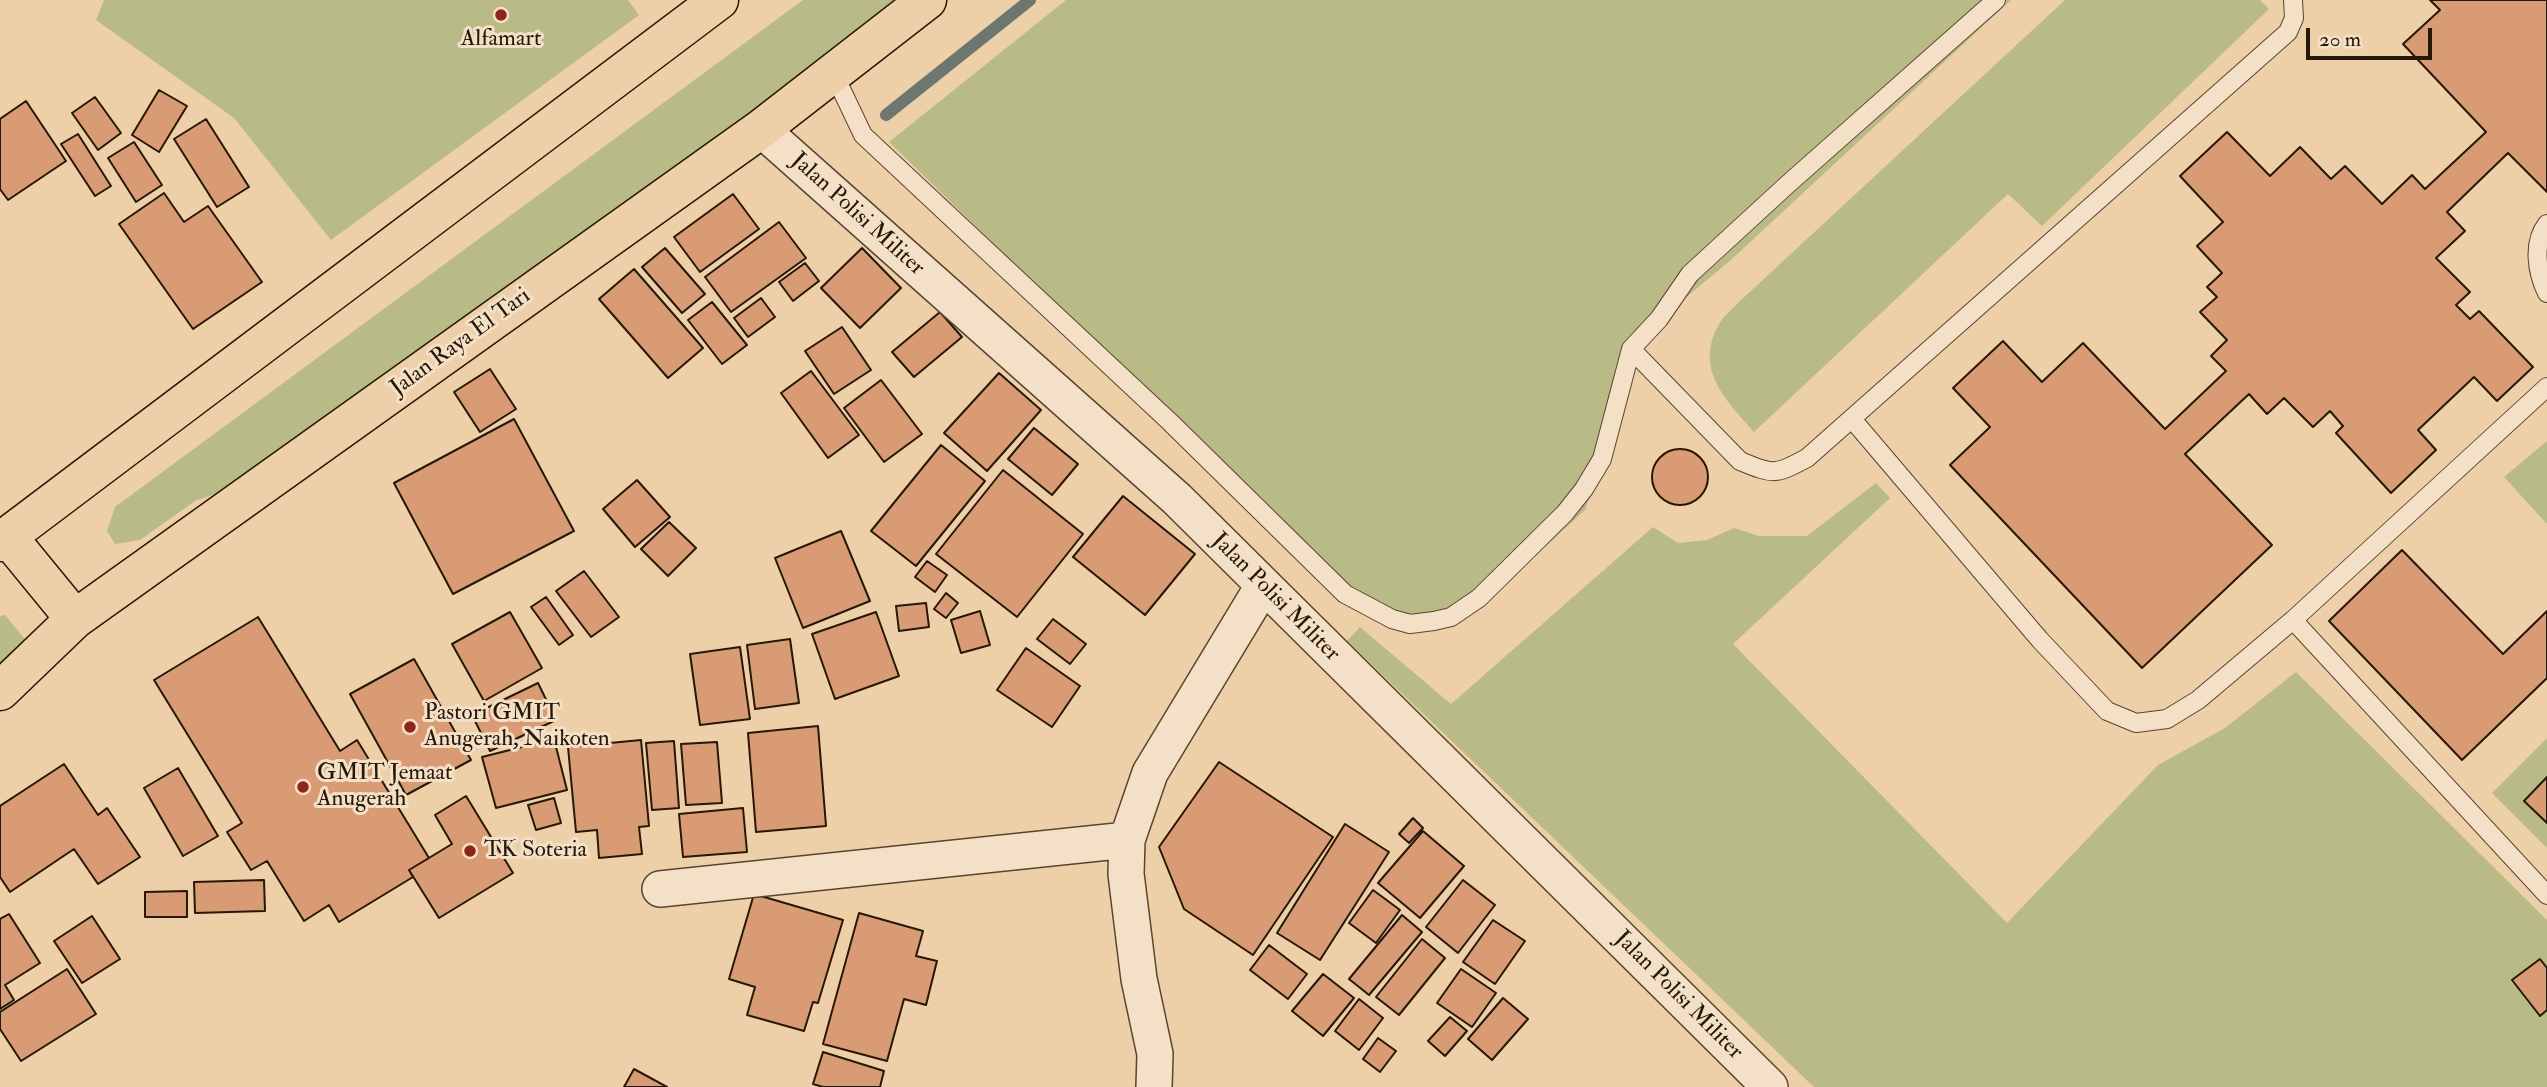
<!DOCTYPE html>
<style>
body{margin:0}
#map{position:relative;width:2547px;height:1087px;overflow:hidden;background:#edd0a7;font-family:"IM FELL Double Pica",serif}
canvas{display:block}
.scale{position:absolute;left:2306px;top:28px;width:126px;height:32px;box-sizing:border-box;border:4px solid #241808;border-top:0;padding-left:9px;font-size:21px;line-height:24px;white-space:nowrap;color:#241808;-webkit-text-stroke:5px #f3e0c6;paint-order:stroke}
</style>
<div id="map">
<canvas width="2547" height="1087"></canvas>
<div class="scale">20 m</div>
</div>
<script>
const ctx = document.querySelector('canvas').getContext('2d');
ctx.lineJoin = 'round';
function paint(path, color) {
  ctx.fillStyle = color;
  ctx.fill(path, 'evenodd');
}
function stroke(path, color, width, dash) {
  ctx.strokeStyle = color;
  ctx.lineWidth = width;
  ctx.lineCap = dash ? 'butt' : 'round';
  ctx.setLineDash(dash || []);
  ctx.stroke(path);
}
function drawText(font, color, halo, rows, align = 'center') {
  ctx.font = font + ' "IM FELL Double Pica",serif';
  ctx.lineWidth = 6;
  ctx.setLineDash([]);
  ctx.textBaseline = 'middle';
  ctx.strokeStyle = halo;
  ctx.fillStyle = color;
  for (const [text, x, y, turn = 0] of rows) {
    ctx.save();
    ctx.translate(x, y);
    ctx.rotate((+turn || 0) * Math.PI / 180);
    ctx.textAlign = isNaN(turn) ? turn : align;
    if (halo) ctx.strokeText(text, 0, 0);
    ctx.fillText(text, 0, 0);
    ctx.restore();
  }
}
const green = new Path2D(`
 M104,0H628L639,15L331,240L234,118L96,20Z
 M803,0H912L253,481L195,501L140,540L115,544L107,531L115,507Z
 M1066,0H2011L1732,259L1670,311L1628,375L1607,451L1585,510L1477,610L1448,628L1406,623L1367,607L889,142Z
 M2065,0H2260L2269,9L2042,226L2008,194L1754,432C1727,401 1694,370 1718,326C1722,317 1733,309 1740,301Z
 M2547,441V524L2504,477Z
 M1876,483L1890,498L1733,644L2007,923L2158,765L2225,728L2296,672L2547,920V1087H1814L1347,641L1360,627L1451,704L1653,527L1678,543L1707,540L1734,528L1759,536H1807Z
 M5,615L33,649L0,700V616Z
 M2547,738V848L2492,793Z`);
const stream = new Path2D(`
 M886,115L1030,0`);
const building = new Path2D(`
 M2430,0H2547V192L2508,153L2447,212L2465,231L2436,258L2470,292L2456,305L2470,319L2479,311L2533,367L2497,401L2474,377L2418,430L2436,450L2391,493L2336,433L2343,426L2330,411L2313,427L2284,398L2267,414L2249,394L2185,454L2272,545L2142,668L1950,465L1990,427L1953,388L2003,341L2042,382L2083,343L2165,429L2226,371L2211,356L2227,340L2200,312L2217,297L2207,287L2222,273L2197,246L2223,222L2180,176L2227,132L2270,176L2300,147L2331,179L2345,166L2382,204L2412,175L2425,189L2486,132L2403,44L2440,10Z
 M159,90L187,106L159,152L132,135Z
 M95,97L121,133L98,150L72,113Z
 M26,101L66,161L8,200L0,189V119Z
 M206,119L249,187L217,207L174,139Z
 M78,134L111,186L95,196L61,144Z
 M134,142L162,185L136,202L108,158Z
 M164,193L184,222L208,206L262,282L193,329L119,224Z
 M733,194L759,229L700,272L674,237Z
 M779,222L806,258L731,312L705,277Z
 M665,248L705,294L682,313L642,267Z
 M862,248L901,288L860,328L821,288Z
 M805,263L819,281L793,301L779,282Z
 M634,269L703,348L668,378L599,299Z
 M761,298L775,317L748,337L734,318Z
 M712,302L747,345L722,364L688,320Z
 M940,312L962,337L914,377L892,352Z
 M842,327L871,370L834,394L805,351Z
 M490,369L516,409L480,432L454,392Z
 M811,371L859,435L828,458L781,393Z
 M999,373L1041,410L987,471L944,433Z
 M881,380L922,434L884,462L844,408Z
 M514,419L574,531L453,594L394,483Z
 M1034,428L1078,464L1052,495L1008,459Z
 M941,445L985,481L916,566L871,531Z
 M1652 477a28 28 0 1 1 56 0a28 28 0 1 1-56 0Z
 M1003,470L1083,534L1017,617L936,554Z
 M637,480L670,517L635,547L603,509Z
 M1123,496L1195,554L1145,615L1073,557Z
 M669,522L696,548L668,576L641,549Z
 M841,531L870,601L803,628L775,558Z
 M2402,550L2503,654L2547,611V678L2462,760L2329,621Z
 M927,561L947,575L935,592L915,577Z
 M584,571L619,617L591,637L556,591Z
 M946,593L958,603L946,618L934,609Z
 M546,597L573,635L559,645L531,607Z
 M926,603L929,627L899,631L896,606Z
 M980,611L990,645L961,653L951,620Z
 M510,612L542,668L484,701L452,644Z
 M876,612L899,676L835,699L812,634Z
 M258,617L340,751L357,740L429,858L409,870L413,877L339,922L329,905L304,921L267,861L251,870L227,832L242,823L154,680Z
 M1053,619L1086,644L1070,664L1037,639Z
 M790,639L799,703L755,709L747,645Z
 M740,647L750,719L700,725L690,654Z
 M1026,648L1080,686L1052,727L997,690Z
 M414,659L471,760L406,795L350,694Z
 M538,683L556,720L490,751L472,715Z
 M818,726L826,826L756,832L748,733Z
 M554,739L567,790L496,808L482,757Z
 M641,740L649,826L639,827L642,854L599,858L597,830L576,832L568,747Z
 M674,741L679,808L652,810L646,743Z
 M717,742L722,803L686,805L681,744Z
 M1219,762L1333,837L1253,955L1184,909L1159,847Z
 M64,764L98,815L107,808L140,857L98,884L74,849L10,892L0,877V806Z
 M178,768L218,836L183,856L144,788Z
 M2547,777V823L2524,801Z
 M466,796L513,873L439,918L409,870L452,844L435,815Z
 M554,798L561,823L536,830L528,805Z
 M743,808L747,852L683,857L679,814Z
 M1413,818L1423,828L1409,843L1399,834Z
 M1345,824L1389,852L1320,960L1277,933Z
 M1423,831L1464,866L1420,918L1378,883Z
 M264,880L265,911L195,913L194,882Z
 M1463,880L1495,905L1458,953L1426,927Z
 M1373,890L1400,910L1376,943L1349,923Z
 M187,891V917H145V892Z
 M754,894L843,920L818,1003L813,1002L804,1031L747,1015L755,987L729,979Z
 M859,913L923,931L916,956L937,961L926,1005L904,999L887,1061L823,1044Z
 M9,914L40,963L5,985L14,1000L0,1009V919Z
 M1402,915L1422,932L1369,995L1349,979Z
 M92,916L120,959L82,983L54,941Z
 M1493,920L1525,941L1495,984L1463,962Z
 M1422,939L1445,958L1399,1015L1376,997Z
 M1269,945L1307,974L1288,999L1250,970Z
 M2540,959L2547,968V1010L2540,1016L2512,980Z
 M67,969L96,1014L21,1061L0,1029V1012Z
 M1461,969L1496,993L1472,1027L1437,1003Z
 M1323,974L1354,998L1323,1036L1292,1011Z
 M1503,998L1528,1019L1492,1060L1468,1039Z
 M1359,999L1383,1018L1359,1050L1335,1031Z
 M1450,1017L1467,1031L1445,1056L1428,1041Z
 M1378,1038L1396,1051L1380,1072L1363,1059Z
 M823,1052L884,1071L880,1087H823L813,1084Z
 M634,1069L667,1087H624Z`);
const lane = new Path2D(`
 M833,72L863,135L1170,422L1345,594L1392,619L1410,624L1434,621L1451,617L1479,598L1565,513L1584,489L1602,459L1631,349L1659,319L1690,274L1788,184L1996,0
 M2547,224C2532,243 2537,273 2547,293
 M1631,349L1740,461C1774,475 1775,475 1807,458L2288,32L2294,18L2293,0
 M1852,419L2040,640L2107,711L2136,723L2167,719L2198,700L2293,620L2547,895
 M2293,620L2547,387`);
const street = new Path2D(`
 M761,129L1177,499L1770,1087
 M660,889L1127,840
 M1154,1087L1155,1054L1139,979L1126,874L1127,840L1150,773L1263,586`);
const primary = new Path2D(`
 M7,536L75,619
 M0,542L719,0
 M0,691L75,619L761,129L927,0`);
const markers = [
 [501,15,7,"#8f2418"],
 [410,727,7,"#8f2418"],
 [303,787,7,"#8f2418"],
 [470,851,7,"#8f2418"]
];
const poiNames = [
 ["Alfamart",501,40,"center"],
 ["Pastori GMIT",424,714],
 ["Anugerah, Naikoten",424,740],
 ["GMIT Jemaat",317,774],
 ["Anugerah",317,800],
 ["TK Soteria",484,851]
];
const streetNames = [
 ["Jalan Polisi Militer",857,215,42],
 ["Jalan Raya El Tari",461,343,-36],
 ["Jalan Polisi Militer",1275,598,45],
 ["Jalan Polisi Militer",1678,996,45]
];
paint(green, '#b9bb86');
stroke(stream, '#6d766f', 12);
paint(building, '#d99b74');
stroke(building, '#241808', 2);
stroke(lane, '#564630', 20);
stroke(street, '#564630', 38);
stroke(primary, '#241808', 41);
stroke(lane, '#f3e0c6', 18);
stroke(street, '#f3e0c6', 35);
stroke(primary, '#edd0a7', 38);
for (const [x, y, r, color] of markers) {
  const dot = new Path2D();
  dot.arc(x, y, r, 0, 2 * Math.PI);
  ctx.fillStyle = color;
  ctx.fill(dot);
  stroke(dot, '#f3e0c6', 2.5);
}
drawText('23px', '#241808', '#f3e0c6', poiNames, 'left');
drawText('23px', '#241808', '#f3e0c6', streetNames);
</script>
